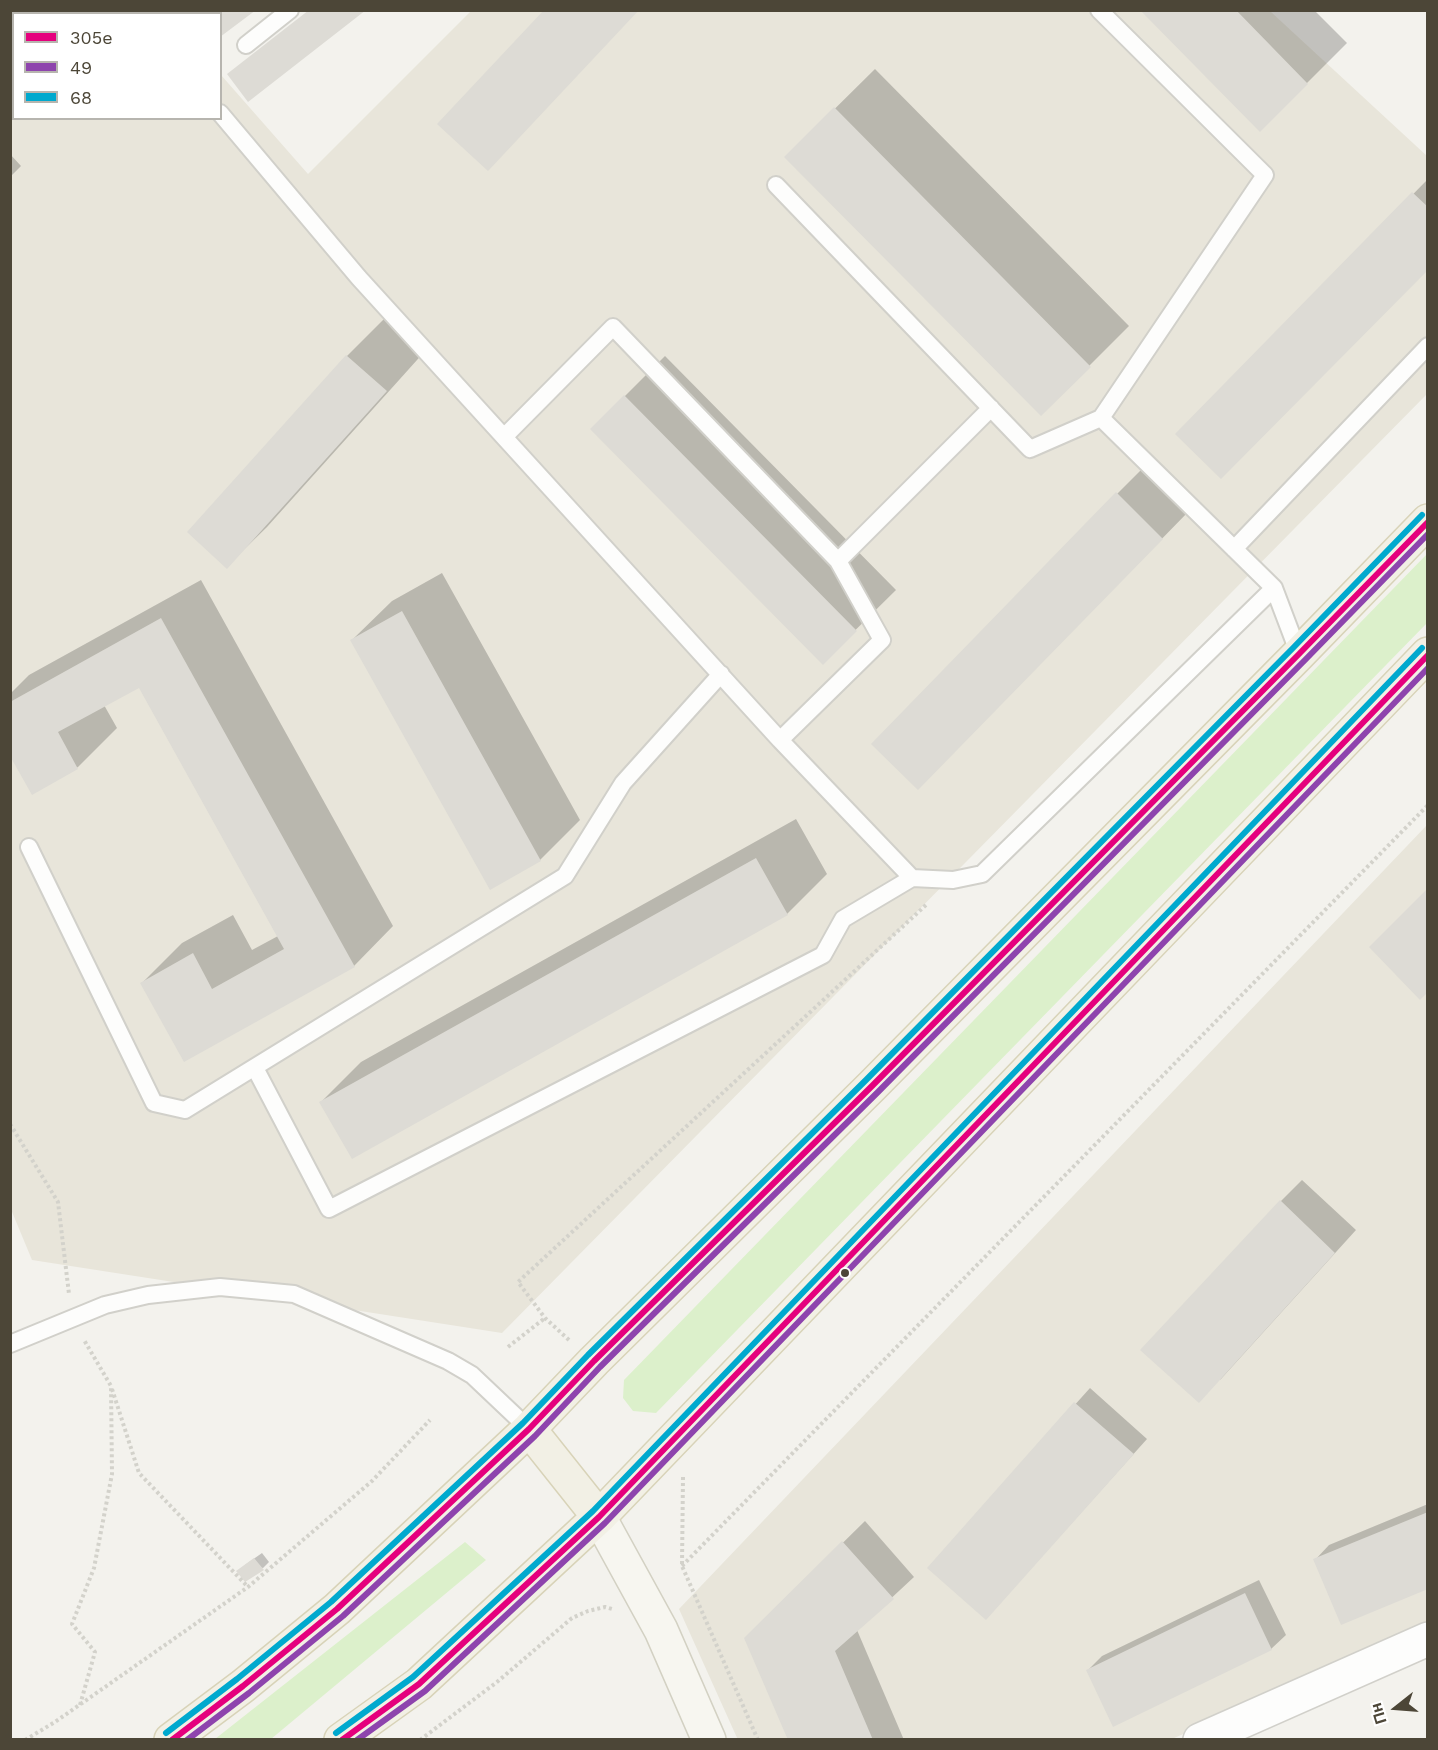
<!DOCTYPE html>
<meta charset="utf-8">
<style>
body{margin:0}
#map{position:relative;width:1438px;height:1750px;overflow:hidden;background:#f3f2ed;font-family:"Work Sans",sans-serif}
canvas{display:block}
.frame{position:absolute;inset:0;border:12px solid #4c4637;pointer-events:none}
.legend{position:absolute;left:12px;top:12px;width:210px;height:108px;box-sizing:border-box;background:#fff;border:2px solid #b7b5af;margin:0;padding:8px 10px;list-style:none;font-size:18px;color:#4c4637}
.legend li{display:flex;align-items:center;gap:12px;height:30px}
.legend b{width:30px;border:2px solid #b7b5af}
.north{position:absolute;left:1366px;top:1678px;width:60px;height:60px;-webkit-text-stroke:4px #fff;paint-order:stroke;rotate:253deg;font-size:16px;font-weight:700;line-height:24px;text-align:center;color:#4c4637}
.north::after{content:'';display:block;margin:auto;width:21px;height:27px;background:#4c4637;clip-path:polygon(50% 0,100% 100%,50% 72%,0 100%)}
</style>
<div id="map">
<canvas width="1438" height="1750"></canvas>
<div class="frame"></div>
<ul class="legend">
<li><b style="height:8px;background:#e5007d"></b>305e</li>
<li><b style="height:8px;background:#8e44ad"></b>49</li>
<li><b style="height:8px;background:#00a9ce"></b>68</li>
</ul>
<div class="north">Пн</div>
</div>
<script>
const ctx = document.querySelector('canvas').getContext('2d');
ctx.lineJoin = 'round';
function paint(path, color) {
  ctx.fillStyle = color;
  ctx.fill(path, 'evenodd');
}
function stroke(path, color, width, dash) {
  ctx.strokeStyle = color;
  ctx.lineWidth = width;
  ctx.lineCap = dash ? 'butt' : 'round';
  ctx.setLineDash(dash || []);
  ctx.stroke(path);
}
const residential = new Path2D(`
 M164,10L167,13L14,14V118H220L221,75L308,174L471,11H1270L1427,156V394L502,1333L32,1260L10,1207V11Z
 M1427,825V1625L1172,1739L738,1740L679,1609Z`);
const green = new Path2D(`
 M1427,554V623L656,1413L633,1411L623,1398L624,1380Z
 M465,1542L486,1560L271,1739H215Z`);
const shadow = new Path2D(`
 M1142,10H1314L1347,43L1260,130Z
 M875,69L1129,326L1041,414L786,157Z
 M10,154L21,166L10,177Z
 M1428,179V268L1177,434Z
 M387,316L426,350L267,527L227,566L189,532L347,356Z
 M665,356L896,590L823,662L592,429Z
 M1146,465L1190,510L946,760L1117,494Z
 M442,573L580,820L540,860L491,888L352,640L392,601Z
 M201,580L393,926L354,966L185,1060L142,983L182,943L233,915L252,950L278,936L139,685L104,705L117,728L78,767L33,793L10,753V694L29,675Z
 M796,819L827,874L787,914L321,1102L361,1062Z
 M1302,1180L1356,1230L1220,1380L1281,1201Z
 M1090,1388L1147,1439L986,1618L929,1567Z
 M1428,1504V1587L1315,1560L1329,1545Z
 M865,1521L914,1577L857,1630L904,1740H789L746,1638Z
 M262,1553L269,1562L263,1568L245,1565Z
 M1259,1580L1286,1635L1271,1649L1088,1670L1102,1656Z`);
const building = new Path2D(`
 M182,10H256L220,37V14H184Z
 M309,10H366L248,102L227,74Z
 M544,10H639L488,171L437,124Z
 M1140,10H1236L1308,84L1260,132Z
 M834,107L1091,367L1041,416L784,157Z
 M1412,192L1428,207V270L1221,479L1175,434Z
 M346,355L387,391L227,569L187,532Z
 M624,395L857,631L823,665L590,429Z
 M1116,492L1163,539L918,790L871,744Z
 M402,611L541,861L490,890L350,640Z
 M161,618L355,967L184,1062L140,983L193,953L212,989L284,949L139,688L58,732L78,769L32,795L10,756V702Z
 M756,858L788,915L352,1159L319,1102Z
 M1428,888V992L1420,1000L1369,947Z
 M1280,1200L1335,1253L1199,1403L1140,1350Z
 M1074,1402L1134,1454L986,1620L927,1568Z
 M1428,1512V1589L1341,1625L1313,1559Z
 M842,1541L894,1599L835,1651L873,1740H788L744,1638Z
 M254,1558L264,1570L245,1582L236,1571Z
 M1245,1593L1272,1650L1113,1727L1086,1670Z`);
const path = new Path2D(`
 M10,1124L58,1202L69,1294
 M569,1340L545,1318L518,1282L926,905
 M508,1347L545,1318
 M112,1389L139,1473L248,1587
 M683,1477L682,1566L758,1740
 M682,1566L1428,805
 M80,1705L95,1652L72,1624L94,1568L112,1474L111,1386L84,1340
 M25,1740L55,1722L248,1587L372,1481L430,1420
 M420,1740L497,1682L572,1618L588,1611L605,1607L612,1609`);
const service = new Path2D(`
 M134,10L137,14
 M1099,10L1265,175L1101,418
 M246,45L290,10
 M220,113L359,278L780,740L912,878L953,880L982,874L1274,588L1299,654
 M776,185L1030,449L1101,418L1274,588
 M504,437L613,327L838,561L991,408
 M1234,549L1428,346
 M780,740L882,640L838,561
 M29,847L154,1103L185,1110L565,876L623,783L721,674
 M255,1068L329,1209L823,955L843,919L912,878
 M10,1344L105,1305L148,1295L220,1287L294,1294L448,1361L472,1375L529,1429`);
const minor = new Path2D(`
 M1200,1740L1428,1639`);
const secondary = new Path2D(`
 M599,1517L661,1630L709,1740`);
const primary = new Path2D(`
 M529,1429L599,1517
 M171,1740L243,1686L337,1609L529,1429L594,1361L872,1086L1299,654L1428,521
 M341,1740L419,1684L599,1517L1428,654`);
const bus1 = new Path2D(`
 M172,1740L243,1686L337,1609L529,1429L594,1361L872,1086L1299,654L1428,522
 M342,1740L419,1684L599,1517L1428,655`);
const bus2 = new Path2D(`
 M187,1740L249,1693L343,1616L535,1436L600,1367L878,1092L1305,660L1428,534
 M357,1740L425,1691L605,1523L1428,668`);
const bus3 = new Path2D(`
 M166,1733L237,1679L331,1602L523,1423L588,1355L866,1080L1293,648L1422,515
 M336,1733L413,1677L593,1511L1422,648`);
const markers = [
 [845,1273,5,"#4c4637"]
];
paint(residential, '#e8e5da');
paint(green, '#dcf0cb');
paint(shadow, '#0003');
paint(building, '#dddbd5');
stroke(service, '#d1d0ca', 20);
stroke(minor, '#d1d0ca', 36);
stroke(secondary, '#d3d1c3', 36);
stroke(primary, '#d8d3b8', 36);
stroke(path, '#d3d2cb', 4, [3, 3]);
stroke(service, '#fdfdfc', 16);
stroke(minor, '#fdfdfc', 33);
stroke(secondary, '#f7f6f0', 33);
stroke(primary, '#f2f0e5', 33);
stroke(bus1, '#e5007d', 6);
stroke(bus2, '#8e44ad', 6);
stroke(bus3, '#00a9ce', 6);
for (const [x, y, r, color] of markers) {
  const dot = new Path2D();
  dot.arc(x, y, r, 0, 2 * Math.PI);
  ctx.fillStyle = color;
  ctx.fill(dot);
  stroke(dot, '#fff', 2);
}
</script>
